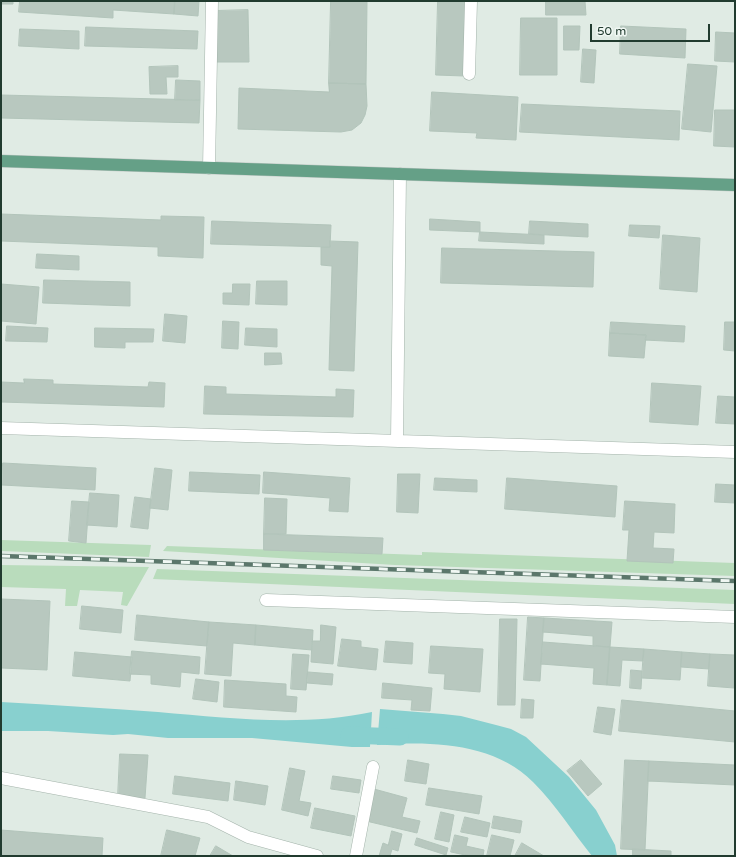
<!DOCTYPE html>
<style>
body{margin:0}
#map{position:relative;width:736px;height:857px;overflow:hidden;background:#e0ebe4;font-family:"Varela Round",sans-serif}
canvas{display:block}
.frame{position:absolute;inset:0;border:2px solid #213b2f;pointer-events:none}
.scale{position:absolute;left:590px;top:24px;width:120px;height:18px;box-sizing:border-box;border:2px solid #213b2f;border-top:0;padding-left:5px;font-size:12px;line-height:14px;white-space:nowrap;color:#213b2f;-webkit-text-stroke:3px #f0f7f3;paint-order:stroke}
</style>
<div id="map">
<canvas width="736" height="857"></canvas>
<div class="frame"></div>
<div class="scale">50 m</div>
</div>
<script>
const ctx = document.querySelector('canvas').getContext('2d');
ctx.lineJoin = 'round';
function paint(path, color) {
  ctx.fillStyle = color;
  ctx.fill(path, 'evenodd');
}
function stroke(path, color, width, dash) {
  ctx.strokeStyle = color;
  ctx.lineWidth = width;
  ctx.lineCap = dash ? 'butt' : 'round';
  ctx.setLineDash(dash || []);
  ctx.stroke(path);
}
const green = new Path2D(`
 M1,540L151,545L149,557L1,551Z
 M167,546L422,555V552L735,563V576L395,565L163,551Z
 M1,565L149,567L127,606L121,605L123,592L80,590L77,606H65L66,589L1,587Z
 M157,569L735,590V604L153,579Z`);
const water = new Path2D(`
 M1,702C53,705 106,708 158,712C229,718 302,727 372,712L370,747H352L252,738H168L128,734L113,735L48,731H1Z
 M380,709L443,714L461,716L496,725L511,729L526,737L569,777L596,810L615,845L617,856H592C572,831 556,805 533,782C494,742 429,741 377,745Z`);
const canal = new Path2D(`
 M349,735L400,737`);
const building = new Path2D(`
 M1,1H13V4H1Z
 M20,1H175L174,14L113,10V18L19,12Z
 M175,1H199L198,16L174,14Z
 M331,1H367L366,84L329,83Z
 M438,1H466L464,76L436,75Z
 M546,1H585L586,15H546Z
 M248,10L249,62H215L214,11Z
 M521,18H557V75H520Z
 M564,26H580L579,50H564Z
 M621,26L686,29L685,58L620,54Z
 M86,27L198,31L197,49L85,46Z
 M20,29L79,31V49L19,46Z
 M716,32L735,33V62L715,61Z
 M583,49L596,50L594,83L581,82Z
 M688,64L717,66L711,132L682,129Z
 M178,66V77H166L167,94H150L149,67Z
 M176,80L200,81V100H175Z
 M329,83L366,84L367,106L365,115L361,123L352,130L341,132L238,129L239,88L329,92Z
 M432,92L518,97L516,140L476,138L477,133L430,131Z
 M1,95L200,100L199,123L1,118Z
 M522,104L680,111L679,140L520,132Z
 M715,110H735V147L714,146Z
 M1,214L161,220V216L204,217L203,258L158,256V247L1,241Z
 M430,219L480,222V232L430,230Z
 M212,221L331,225L330,247L211,244Z
 M530,221L588,224V237L529,234Z
 M630,225L660,226L659,238L629,236Z
 M480,232L544,235V244L479,241Z
 M663,235L700,238L697,292L660,289Z
 M330,241L358,242L354,371L329,370L332,266L321,265V247H330Z
 M442,248L594,252L593,287L441,283Z
 M37,254L79,256V270L36,268Z
 M44,280L130,282V306L43,303Z
 M257,281H287V305L256,304Z
 M1,284L39,287L36,324L1,321Z
 M233,284H250L249,305L223,304V293H232Z
 M165,314L187,316L185,343L163,341Z
 M223,321L239,322L238,349L222,348Z
 M611,322L685,326L684,342L645,340L646,335L610,333Z
 M725,322H735V351L724,350Z
 M7,326L48,328L47,342L6,341Z
 M95,328L154,329L153,342H125V348L95,347Z
 M246,328L277,329V347L245,345Z
 M610,333L646,335L644,358L609,356Z
 M265,353H281L282,364L265,365Z
 M24,379L53,380V384L148,387L149,382L165,383L164,407L1,402V382L24,383Z
 M652,383L701,386L698,425L650,422Z
 M205,386L226,387V394L336,397V389L354,390L353,417L204,414Z
 M718,396L735,397V424L716,423Z
 M3,463L96,468L95,490L2,485Z
 M155,468L172,470L168,510L150,508Z
 M190,472L260,475L259,494L189,491Z
 M264,472L350,478L348,512L329,511L330,498L263,493Z
 M398,474H420L418,513L397,512Z
 M435,478L477,480V492L434,490Z
 M507,478L617,486L615,517L505,509Z
 M716,484L735,485V503L715,502Z
 M90,493L119,495L117,527L87,525Z
 M135,497L151,499L148,529L131,527Z
 M265,498L287,499L286,534H264Z
 M72,501L89,502L86,543L69,541Z
 M625,501L675,504L674,533L654,532L653,548L674,549L673,563L627,561L629,530H623Z
 M264,534L383,538L382,554L264,550Z
 M1,599L50,601L47,670L1,668Z
 M82,606L123,610L121,633L80,629Z
 M137,615L209,622L207,646L135,640Z
 M528,617L544,618L540,681L524,680Z
 M544,618L612,622L610,647L593,646V636L543,632Z
 M500,619H517L515,705H498Z
 M209,622L256,625L255,645L233,643L231,676L205,674Z
 M256,625L313,630L312,650L255,645Z
 M321,625L336,627L333,664L311,662L312,641H320Z
 M342,639L361,641V647L378,649L376,670L338,666Z
 M386,641L413,643L412,664L384,662Z
 M543,642L610,647L607,685L593,684L594,668L541,664Z
 M431,646L483,649L480,692L444,689L445,674L429,673Z
 M610,647L644,649L643,661L622,660L620,686L607,685Z
 M644,649L682,652L680,680L642,678Z
 M132,651L200,657L199,674L181,672L180,687L151,684V675L130,674Z
 M75,652L132,657L130,681L73,676Z
 M682,652L710,654L709,669L681,667Z
 M293,654L309,655L306,690L291,689Z
 M710,654L735,655L734,688L708,686Z
 M631,670L642,671L641,689L630,688Z
 M308,672L333,674L332,685L307,683Z
 M196,679L219,682L217,702L193,699Z
 M225,680L286,684V696L297,697L296,712L224,707Z
 M383,683L432,688L430,711L411,710L412,700L382,698Z
 M522,699L534,700L533,718H521Z
 M622,700L735,711V742L619,731Z
 M598,707L615,709L611,735L594,732Z
 M120,754L148,755L145,798L118,797Z
 M408,760L429,764L426,784L405,781Z
 M581,760L602,784L588,796L567,771Z
 M625,760L649,761L645,850L621,849Z
 M649,761L735,765V785L648,781Z
 M290,768L305,771L299,801L311,803L308,816L282,810Z
 M175,776L230,783L228,801L173,794Z
 M333,776L361,780L359,793L331,789Z
 M236,781L268,786L265,805L234,800Z
 M429,788L482,796L479,814L426,805Z
 M374,789L407,798L402,817L420,821L417,833L366,821Z
 M315,808L355,816L351,836L311,828Z
 M441,812L454,815L449,842L435,839Z
 M494,816L522,821L520,833L492,828Z
 M465,817L490,823L487,837L461,832Z
 M1,830L103,838L102,856H1Z
 M167,830L200,838L195,856H161Z
 M392,831L402,834L398,851L392,849L390,856H379L383,843L388,845Z
 M455,835L468,838L466,846L484,850L483,856H470L451,852Z
 M492,835L514,840L510,856H487Z
 M417,838L448,848L446,855L415,845Z
 M522,843L544,856H515Z
 M216,846L233,856H210Z
 M633,849L671,851V856H633Z`);
const street = new Path2D(`
 M469,74L471,1
 M209,168L212,1
 M1,428L735,452
 M397,441L400,174
 M266,600L735,617
 M1,778L208,817L248,837L317,856
 M356,856L373,767`);
const primary = new Path2D(`
 M1,161L735,185`);
const rail = new Path2D(`
 M1,556L735,581`);
paint(green, '#b9dcbc');
paint(water, '#88d0cf');
stroke(canal, '#88d0cf', 17);
paint(building, '#b8c8bf');
stroke(building, '#b2c4ba', 1);
stroke(street, '#a3b3aa', 13);
stroke(primary, '#c1c8c5', 13);
stroke(street, '#fff', 12);
stroke(primary, '#65a087', 12);
stroke(rail, '#5b776b', 4.5);
stroke(rail, '#f0f7f3', 3, [9]);
</script>
